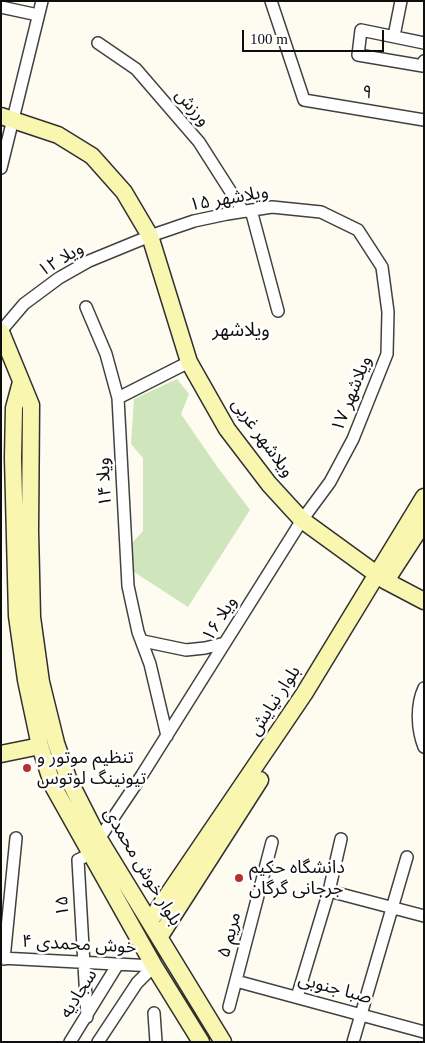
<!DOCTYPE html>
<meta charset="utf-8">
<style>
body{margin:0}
#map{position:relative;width:425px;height:1043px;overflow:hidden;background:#fefcf0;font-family:"Times New Roman",serif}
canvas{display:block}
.frame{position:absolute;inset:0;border:2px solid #0e0e0e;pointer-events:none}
.scale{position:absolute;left:242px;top:30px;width:142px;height:22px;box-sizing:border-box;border:2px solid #0e0e0e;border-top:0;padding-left:6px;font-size:15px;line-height:18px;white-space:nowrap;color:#0e0e0e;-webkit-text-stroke:4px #fff;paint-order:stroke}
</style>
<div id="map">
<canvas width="425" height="1043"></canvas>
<div class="frame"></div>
<div class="scale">100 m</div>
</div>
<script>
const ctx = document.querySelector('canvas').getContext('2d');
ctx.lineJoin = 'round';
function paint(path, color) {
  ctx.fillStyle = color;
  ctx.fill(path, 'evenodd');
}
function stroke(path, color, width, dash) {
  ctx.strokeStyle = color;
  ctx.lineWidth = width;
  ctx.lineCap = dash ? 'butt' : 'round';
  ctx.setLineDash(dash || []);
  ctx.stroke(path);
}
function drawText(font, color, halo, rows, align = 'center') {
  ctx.font = font + ' "Times New Roman","Noto Sans Arabic",serif';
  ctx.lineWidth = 5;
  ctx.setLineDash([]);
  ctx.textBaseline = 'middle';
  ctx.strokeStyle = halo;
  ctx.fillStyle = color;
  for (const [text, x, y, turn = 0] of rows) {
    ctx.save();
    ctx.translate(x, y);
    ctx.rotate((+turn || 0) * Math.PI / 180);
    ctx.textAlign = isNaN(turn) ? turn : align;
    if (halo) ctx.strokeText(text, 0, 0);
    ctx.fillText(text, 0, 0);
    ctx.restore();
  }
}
const green = new Path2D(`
 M177,379L189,394L181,414L216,465L250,510L188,607L128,568L132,543L143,531V458L131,444L134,399Z`);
const street = new Path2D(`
 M271,1L304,100L424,120
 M1,7L38,15
 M394,36L401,1
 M98,43L136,69L199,142L243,211
 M424,43L361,30L358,55L423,66L424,61
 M1,168L42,1
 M251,210L278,311
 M86,307L106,354L118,398
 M1,331L24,304L59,278L89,261L150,236L194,221L227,214L272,207L321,212L358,230L382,267L388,312L387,354L353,439L330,482L302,520L142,775L99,839
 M143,641L186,650L205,648L225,643
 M424,688C416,705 417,729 424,747
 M167,736L150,664L138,632L128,586L118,398L189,362
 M329,891L424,916
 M1,958L154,966
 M4,959L16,838
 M236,981L424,1032
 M297,997L329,891L341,839
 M229,1007L272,842
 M154,1013L156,1042
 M87,1017L78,860L90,854
 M70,1042L118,964
 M98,1042L137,983L154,966
 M353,1042L407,857`);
const secondary = new Path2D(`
 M1,116L58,135L92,156L124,192L150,236L189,362L227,429L269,484L302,520L386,581L424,601
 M1,332L31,405L30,531L32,617L41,682L56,743L68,778L99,839L223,1042
 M21,382L14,408L13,458L17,616L26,680L40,746L53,786L154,966L201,1042
 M389,576L424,522
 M1,754L40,746
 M150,921L304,694L424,497
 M160,936L260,780`);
const markers = [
 [27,768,5,"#b5312f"],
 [239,878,5,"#b5312f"]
];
const streetNames = [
 ["۹",367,93,10],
 ["ورزش",192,108,49],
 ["ویلاشهر ۱۵",229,199,-10],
 ["ویلا ۱۲",61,260,-31],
 ["ویلاشهر ۱۷",352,394,-68],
 ["ویلاشهر غربی",262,438,54],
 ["۱۴ ویلا",105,482,-93],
 ["۱۶ ویلا",220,619,-58],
 ["بلوار نیایش",275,701,-57],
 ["بلوار خوش محمدی",142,867,59],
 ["۱۵",63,906,-93],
 ["۵ مریم",230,935,-75],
 ["خوش محمدی ۴",79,945,3],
 ["صبا جنوبی",335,989,15],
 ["سجادیه",79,994,-58]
];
const poiNames = [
 ["تنظیم موتور و",37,758],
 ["تیونینگ لوتوس",37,779],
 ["دانشگاه حکیم",249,868],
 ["جرجانی گرگان",249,889]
];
const neighbourhoodNames = [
 ["ویلاشهر",241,331]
];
paint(green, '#cfe6bc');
stroke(street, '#414141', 14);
stroke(secondary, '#303030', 19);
stroke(street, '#fff', 11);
stroke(secondary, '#f9f6b0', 16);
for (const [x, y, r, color] of markers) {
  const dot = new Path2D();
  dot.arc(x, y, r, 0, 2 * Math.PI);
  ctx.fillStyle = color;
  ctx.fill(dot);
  stroke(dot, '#fff', 2);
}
drawText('18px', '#0e0e0e', '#fff', streetNames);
drawText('18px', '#0e0e0e', '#fff', poiNames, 'left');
drawText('19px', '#0e0e0e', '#fff', neighbourhoodNames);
</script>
